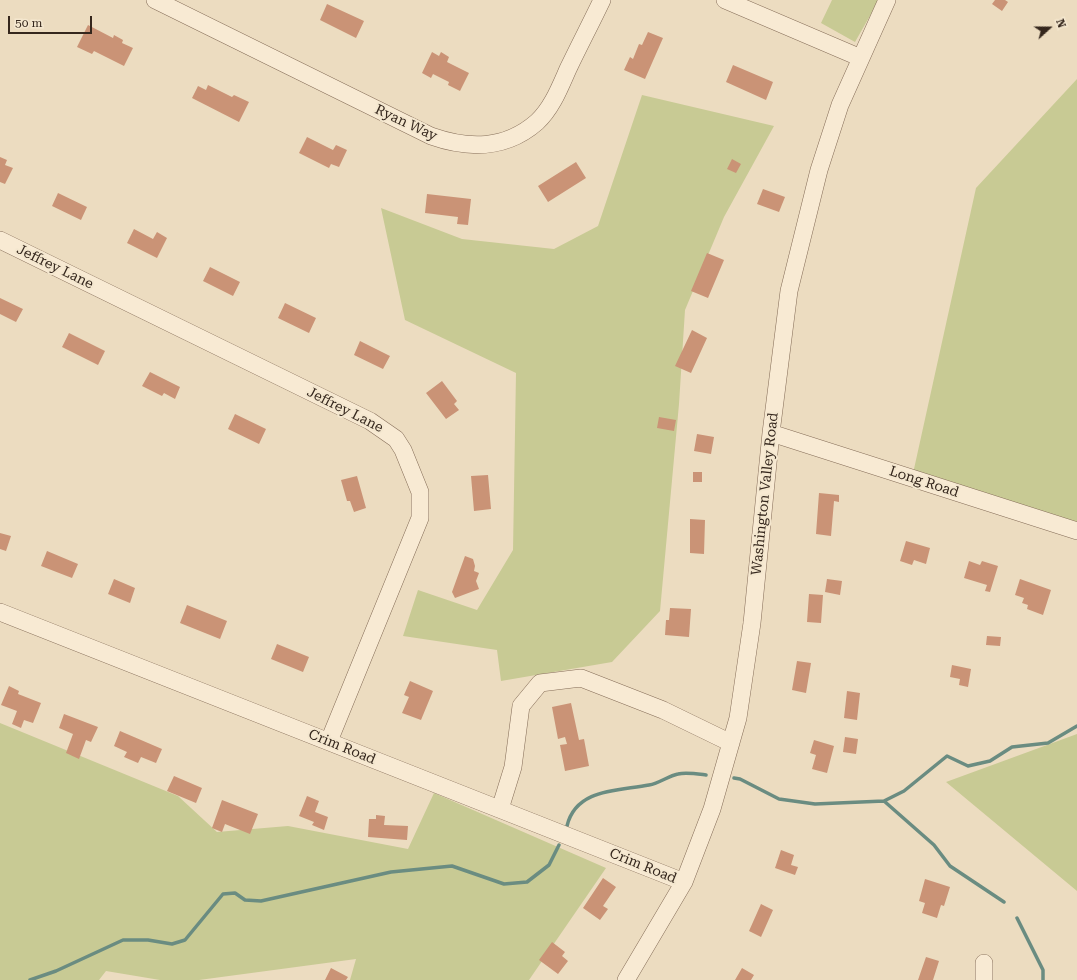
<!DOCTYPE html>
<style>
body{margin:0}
#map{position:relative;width:1077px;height:980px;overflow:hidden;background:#ecdcc0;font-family:"Roboto Serif",serif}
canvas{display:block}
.north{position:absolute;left:1029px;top:8px;width:40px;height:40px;-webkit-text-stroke:3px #f4e7cf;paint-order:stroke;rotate:69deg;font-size:11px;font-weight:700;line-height:16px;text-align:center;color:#35271d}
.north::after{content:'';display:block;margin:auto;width:14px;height:18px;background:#35271d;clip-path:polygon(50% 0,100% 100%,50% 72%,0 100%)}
.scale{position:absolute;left:8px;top:16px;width:84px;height:18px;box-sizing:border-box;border:2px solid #35271d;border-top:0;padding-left:5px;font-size:12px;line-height:14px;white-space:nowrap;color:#35271d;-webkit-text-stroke:3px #f4e7cf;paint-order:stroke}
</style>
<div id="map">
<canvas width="1077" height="980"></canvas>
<div class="north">N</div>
<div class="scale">50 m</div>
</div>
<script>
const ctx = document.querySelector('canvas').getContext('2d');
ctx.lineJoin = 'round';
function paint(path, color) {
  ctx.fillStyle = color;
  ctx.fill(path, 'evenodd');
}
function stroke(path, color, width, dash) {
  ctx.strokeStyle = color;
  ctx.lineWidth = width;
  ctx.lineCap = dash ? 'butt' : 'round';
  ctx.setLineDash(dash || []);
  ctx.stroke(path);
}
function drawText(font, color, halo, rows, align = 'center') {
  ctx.font = font + ' "Roboto Serif",serif';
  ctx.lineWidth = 4;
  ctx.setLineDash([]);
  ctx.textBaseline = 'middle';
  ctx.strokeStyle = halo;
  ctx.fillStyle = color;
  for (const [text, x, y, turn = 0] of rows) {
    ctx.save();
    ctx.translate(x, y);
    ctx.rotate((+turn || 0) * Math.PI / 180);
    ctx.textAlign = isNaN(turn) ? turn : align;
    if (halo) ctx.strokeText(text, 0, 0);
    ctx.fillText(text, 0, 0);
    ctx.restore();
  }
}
const green = new Path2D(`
 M832,0H879L855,42L821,23Z
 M1077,79V531L912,478L976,188Z
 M642,95L774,126L724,217L685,310L679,404L660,611L612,662L501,681L497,650L403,636L418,590L477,610L513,550L516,373L405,320L381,208L462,239L554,249L598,226Z
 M0,723L178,796L217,832L288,826L408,849L434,793L606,868L529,980H350L356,959L199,980H160L106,971L99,980H0Z
 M1077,734V891L946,782Z`);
const stream = new Path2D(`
 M734,778L740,779L779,799L815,804L884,801L904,791L947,756L968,766L990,761L1012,747L1048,743L1077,726
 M884,801L934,845L950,866L1004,902
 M567,826C576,788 619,791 649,785C660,783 668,776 678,774C686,772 698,774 706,775
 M1017,918L1043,970V980
 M30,980L56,971L123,940H148L172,944L185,940L223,894L235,893L245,900L261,901L391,872L452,866L504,884L527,882L549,865L559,845`);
const building = new Path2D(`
 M995,0H1005L1008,2L1002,11L992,4Z
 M327,4L364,21L356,38L320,20Z
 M88,25L113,38L114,35L123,40L122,43L133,48L124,66L94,51L92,54L77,47Z
 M648,32L663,38L645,79L624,70L630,57L633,59L639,44L642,45Z
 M432,52L439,56L441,52L449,57L447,62L469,73L460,91L448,85L449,82L433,74L431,78L422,73Z
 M733,65L773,82L766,100L726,82Z
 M208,85L232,97L234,95L249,102L239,122L192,98L198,86L206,90Z
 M307,137L333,150L336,145L347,150L339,167L331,164L329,168L299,153Z
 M0,157L7,160L5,165L13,168L5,184L0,182Z
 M732,159L741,164L736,173L727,169Z
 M576,162L586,178L548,202L538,186Z
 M763,189L785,197L779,212L757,204Z
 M58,193L87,207L81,220L52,206Z
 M427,194L471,199L468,225L457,224L458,217L425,213Z
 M134,229L153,239L157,232L167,238L157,258L127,243Z
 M707,253L724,260L708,298L691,291Z
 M210,267L240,282L233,296L203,281Z
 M0,298L23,309L16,322L0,314Z
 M285,303L316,318L309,333L278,318Z
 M692,330L707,338L691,373L675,366Z
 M69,333L105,351L98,365L62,347Z
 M360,341L390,356L383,369L354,355Z
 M150,372L180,387L175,399L164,393L162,396L142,386Z
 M442,381L457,401L454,404L459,410L446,419L426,393Z
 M235,414L266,429L259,444L228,429Z
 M659,417L676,420L674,431L657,428Z
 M697,434L714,437L711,454L694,451Z
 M693,472H702V482H693Z
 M488,475L491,509L474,511L471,476Z
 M357,476L366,508L354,512L350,501H347L341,480Z
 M819,493L839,495V502L834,501L831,536L816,534Z
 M690,519L705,520L704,554L690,553Z
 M0,533L11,536L6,551L0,549Z
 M906,541L930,548L926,564L914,560L912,565L900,561Z
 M47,551L78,564L72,578L41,566Z
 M465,556L473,559L475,566L474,571L479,573L476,581L479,589L455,598L452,592Z
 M969,561L980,565L982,561L998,566L990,592L985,591L987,585L964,578Z
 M114,579L135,588L130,603L108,594Z
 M827,579L842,581L840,595L825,592Z
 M1020,579L1051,590L1043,615L1027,609L1028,605L1022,603L1024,598L1015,595Z
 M809,594L823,595L821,623L807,622Z
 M187,605L227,621L220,639L180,623Z
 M670,608L691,609L689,637L665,635L666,620H669Z
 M987,636L1001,637L1000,646L986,645Z
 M277,644L309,657L303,672L271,659Z
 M797,661L811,663L806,693L792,690Z
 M952,665L971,669L968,687L959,685L960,679L950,677Z
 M410,681L433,691L421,720L402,713L409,697L404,695Z
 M9,686L19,691L18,694L41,703L33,723L24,720L21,728L12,724L17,711L1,705Z
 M847,691L860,693L857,720L844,718Z
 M571,703L579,740L584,739L589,766L565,771L560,745L567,744L565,737L558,739L552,707Z
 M64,714L98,727L91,742L86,740L79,759L66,753L73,734L59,728Z
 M120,731L162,749L156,763L141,757L138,763L124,757L127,752L114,746Z
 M845,737L858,739L856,754L843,752Z
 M814,740L834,746L827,773L812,769L816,755L810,753Z
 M174,776L202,788L196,803L167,791Z
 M307,796L319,801L315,812L328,817L324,830L312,825L314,822L299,816Z
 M222,800L258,814L250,834L225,824L222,832L212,828Z
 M376,815L385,816L384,825L408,826L407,840L368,837L369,819H376Z
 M781,850L794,855L791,865L798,867L795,875L775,868Z
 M603,878L616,887L603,906L608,909L600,920L583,908Z
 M925,879L950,887L944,906L941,905L937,918L922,913L925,903L919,901Z
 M761,904L773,910L761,937L749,931Z
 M552,942L565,952L562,956L568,961L558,974L539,960Z
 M926,957L939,961L933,980H918Z
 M331,968L348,977L346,980H325Z
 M742,968L754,975L751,980H735Z`);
const minor = new Path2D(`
 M155,0L431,136C468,149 505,150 537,122C552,108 560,87 568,69C579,46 591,23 602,0
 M725,0L861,58
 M0,240L370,421L396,439L403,450L420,492V518L329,741
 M771,433L1077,531
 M0,612L684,882
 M500,809L513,767L521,706L540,683L581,678L663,710L731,743
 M626,980L684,882L712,809L738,718L752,623L771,433L789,291L819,170L840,105L887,0
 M984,980V963`);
const streetNames = [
 ["Ryan Way",406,123,25],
 ["Jeffrey Lane",55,267,26],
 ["Jeffrey Lane",345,410,27],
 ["Long Road",924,482,18],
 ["Washington Valley Road",765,494,-84],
 ["Crim Road",342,747,22],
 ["Crim Road",643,866,22]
];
paint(green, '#c8ca94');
stroke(stream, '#6a8c81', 3.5);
paint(building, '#ca9376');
stroke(minor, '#856d58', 18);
stroke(minor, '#f8ead3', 17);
drawText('14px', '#35271d', '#f4e7cf', streetNames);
</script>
